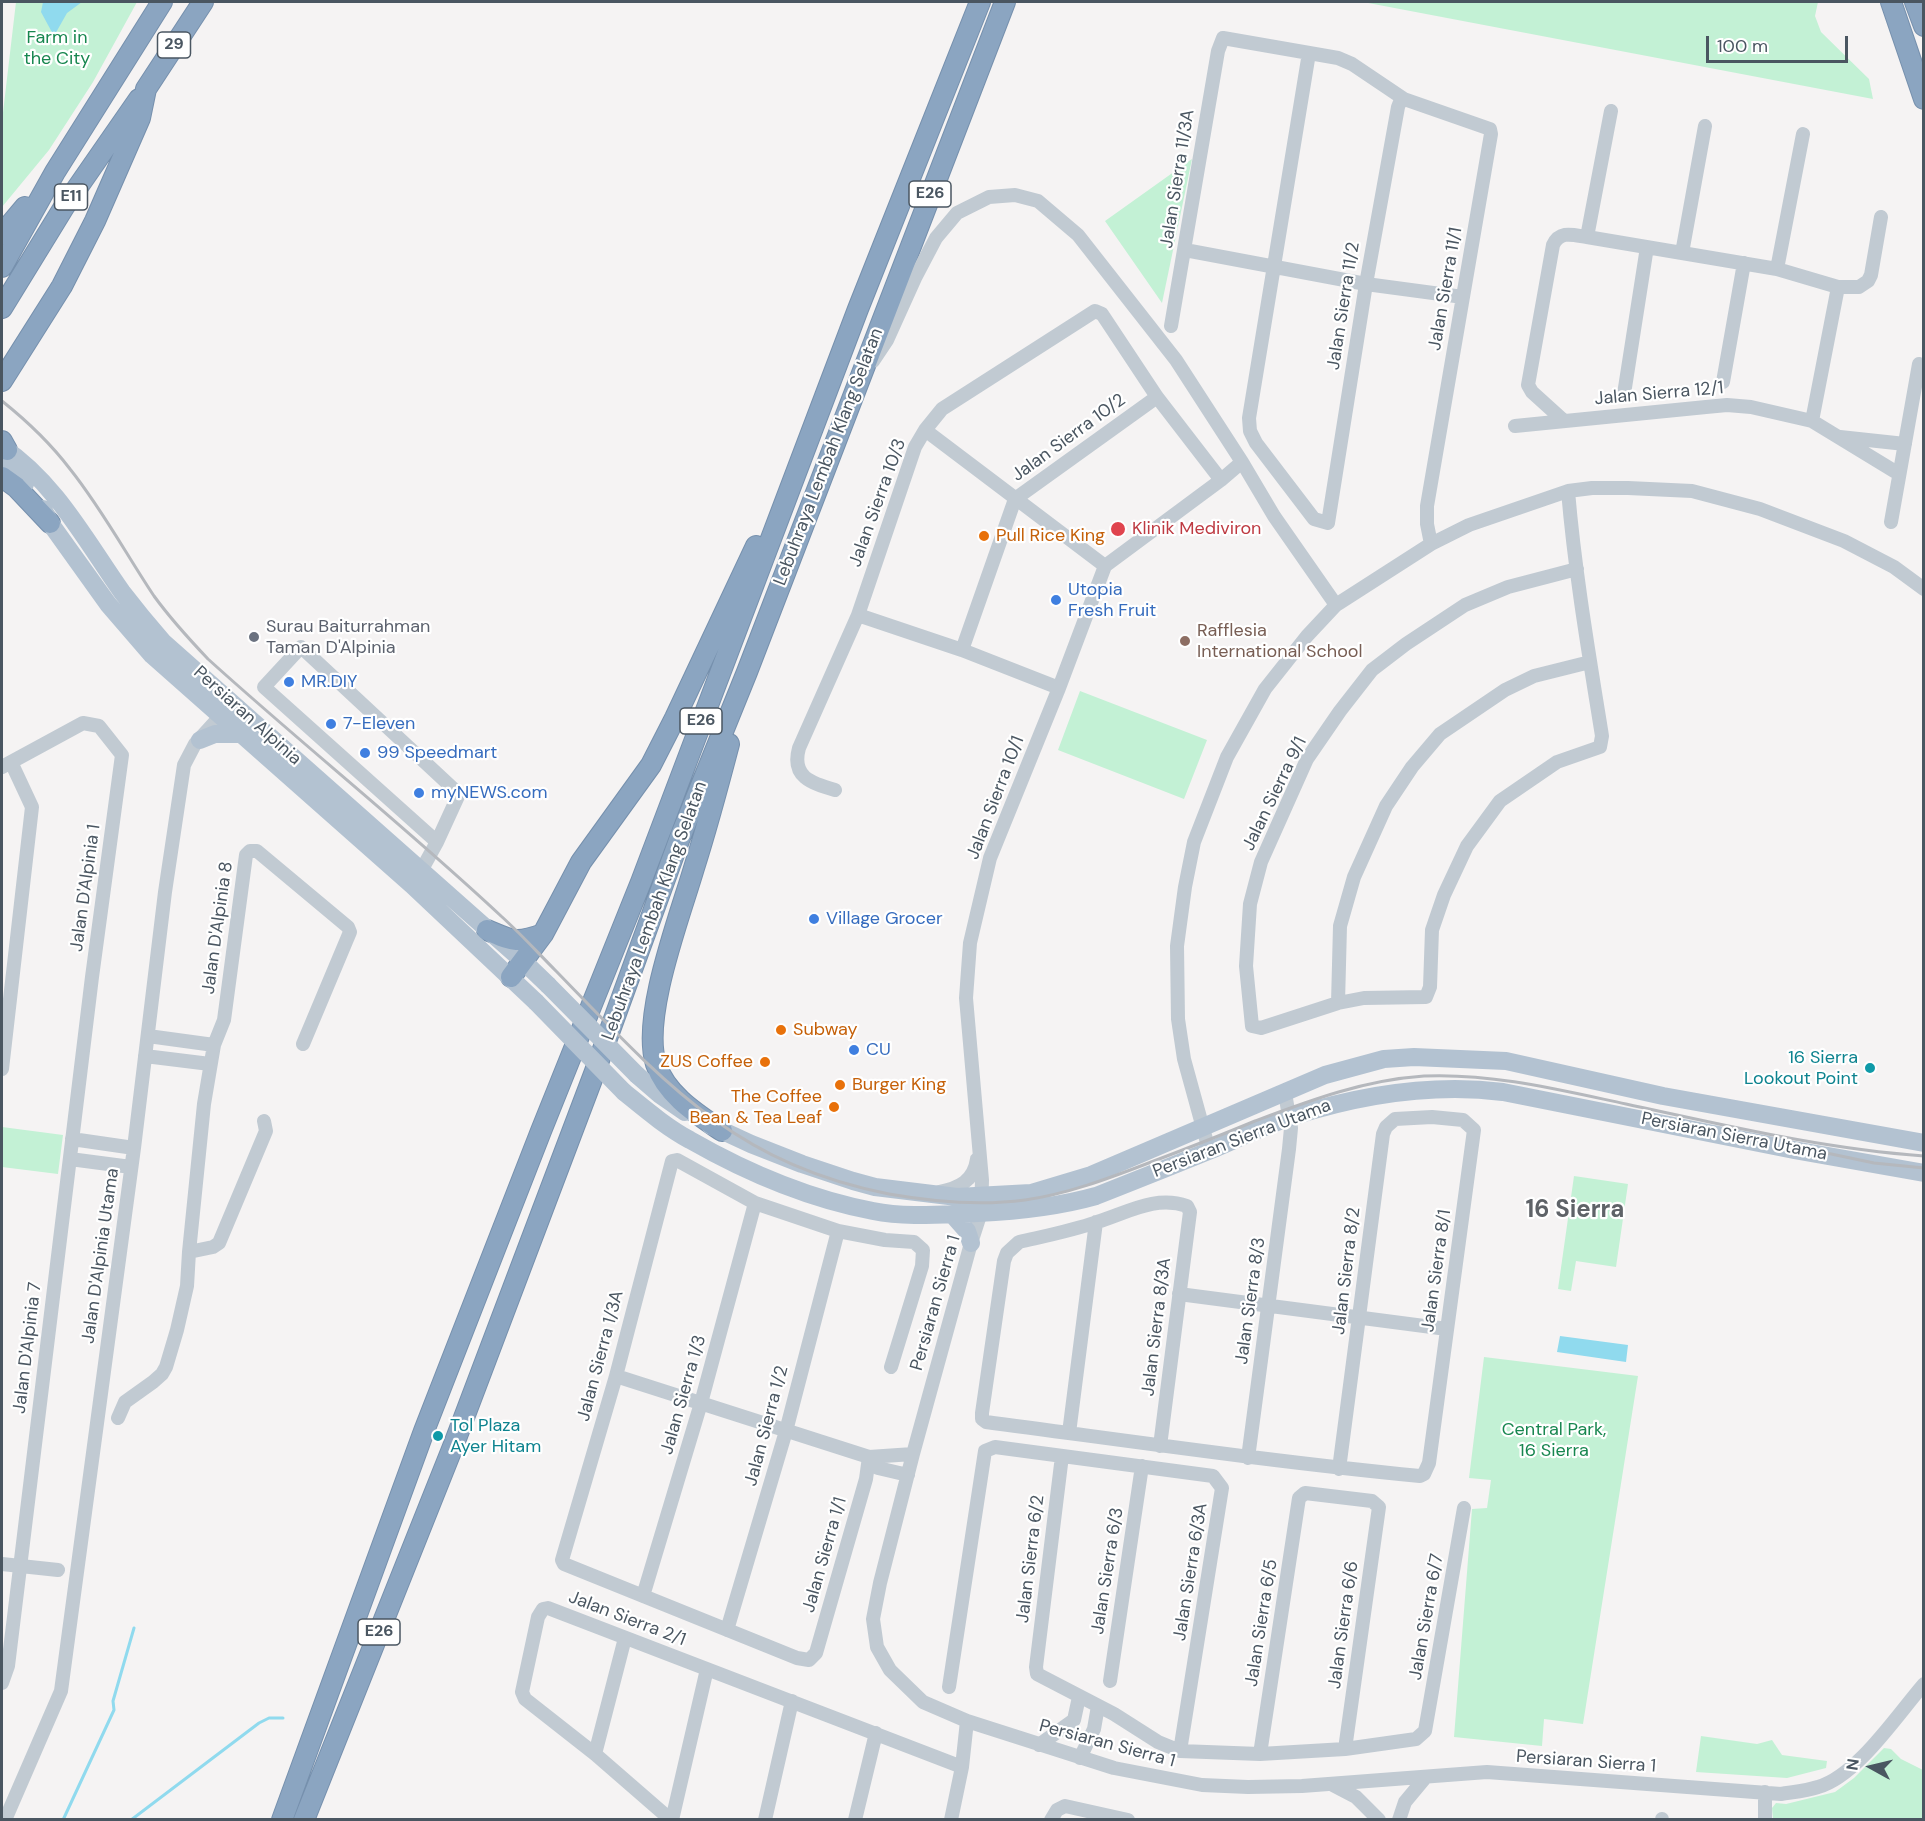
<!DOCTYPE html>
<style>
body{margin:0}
#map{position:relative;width:1925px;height:1821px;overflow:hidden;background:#f5f3f3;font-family:"DM Sans",sans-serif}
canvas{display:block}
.frame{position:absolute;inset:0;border:3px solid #4a5661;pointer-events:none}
.north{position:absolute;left:1841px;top:1737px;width:60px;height:60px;-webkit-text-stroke:4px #fff;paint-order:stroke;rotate:278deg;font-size:16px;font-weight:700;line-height:24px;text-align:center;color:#4a5661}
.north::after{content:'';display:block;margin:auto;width:21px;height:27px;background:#4a5661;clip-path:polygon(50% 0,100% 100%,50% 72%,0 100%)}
.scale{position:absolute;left:1706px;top:36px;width:142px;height:27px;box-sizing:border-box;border:3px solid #4a5661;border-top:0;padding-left:8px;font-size:18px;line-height:21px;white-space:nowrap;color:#4a5661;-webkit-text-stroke:4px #fff;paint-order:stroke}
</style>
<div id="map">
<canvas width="1925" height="1821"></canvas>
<div class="frame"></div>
<div class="north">N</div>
<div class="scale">100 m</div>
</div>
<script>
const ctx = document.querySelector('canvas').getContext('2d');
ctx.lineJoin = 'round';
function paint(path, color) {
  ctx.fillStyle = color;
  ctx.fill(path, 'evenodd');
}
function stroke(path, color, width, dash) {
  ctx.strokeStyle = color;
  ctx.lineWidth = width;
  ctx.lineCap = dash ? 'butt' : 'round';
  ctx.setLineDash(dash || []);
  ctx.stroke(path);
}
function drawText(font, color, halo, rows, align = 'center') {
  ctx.font = font + ' "DM Sans",sans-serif';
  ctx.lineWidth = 4.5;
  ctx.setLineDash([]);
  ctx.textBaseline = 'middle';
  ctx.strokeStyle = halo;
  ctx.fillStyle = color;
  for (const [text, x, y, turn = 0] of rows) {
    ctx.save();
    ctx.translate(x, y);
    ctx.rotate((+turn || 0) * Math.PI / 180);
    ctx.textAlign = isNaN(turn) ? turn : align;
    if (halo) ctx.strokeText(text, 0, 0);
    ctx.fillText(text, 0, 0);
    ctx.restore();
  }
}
const green = new Path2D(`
 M16,2H137L93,82L49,150L2,207V121Z
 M1363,2H1818L1815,16L1821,32L1869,79L1873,99Z
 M1192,159L1162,303L1105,221Z
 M1080,691L1207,740L1184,799L1058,750Z
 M2,1127L63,1135L58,1174L2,1167Z
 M1574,1176L1628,1184L1616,1267L1576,1261L1571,1291L1558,1289Z
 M1484,1357L1638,1376L1583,1724L1544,1719L1542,1746L1454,1737L1472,1509L1487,1508L1491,1480L1469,1478Z
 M1701,1736L1757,1744L1772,1740L1782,1755L1827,1761L1826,1768L1787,1778L1696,1772Z
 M1884,1748L1891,1749L1901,1759L1923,1770V1819H1773L1772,1808L1776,1803L1786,1804L1835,1792L1854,1778Z`);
const water = new Path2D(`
 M43,2H82L67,13L54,36L41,12Z
 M1560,1336L1628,1345L1626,1362L1557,1352Z`);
const stream = new Path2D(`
 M63,1820L114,1710L113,1701L134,1628
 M131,1820L259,1723L269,1718H283`);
const minor = new Path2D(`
 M1309,53L1249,418L1250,431L1256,443L1314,519L1328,523L1366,284L1398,107L1400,102L1404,99
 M1587,237L1611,111
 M1185,250L1366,284L1463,297
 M1682,253L1705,126
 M1777,269L1803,134
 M1171,326L1218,51L1223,38L1338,58L1352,64L1404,99L1490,129L1491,134L1427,506V524L1431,544
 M873,361L887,340L915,278L936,238L957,213L989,197L1015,195L1038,201L1078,235L1176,360L1242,462L1274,516L1336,605
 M1723,382L1744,263
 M1624,394L1647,247
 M1564,421L1532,392L1528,385L1553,245C1560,230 1573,235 1587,237L1777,269L1838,287H1859L1868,281L1871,275L1881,217
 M1812,421L1838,287
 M1515,426L1706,407L1727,405L1751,407L1812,421L1899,474
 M925,430L1105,566
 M1840,437L1905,444
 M1242,462L1221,480L1105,566L1059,688L990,858L970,943L966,998L982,1180L981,1212L971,1243L913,1454L880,1583L873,1619L877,1647L890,1670L923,1702L967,1721L1114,1768L1202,1785L1248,1787L1302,1786L1487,1772L1781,1794C1793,1792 1806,1791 1818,1787C1857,1776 1897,1715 1924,1684
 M1568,491C1575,573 1589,655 1602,736L1600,747L1557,762L1500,801L1467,846L1444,895L1432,930L1430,987L1426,997L1364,998L1338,1003L1261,1028L1252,1026L1246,966L1250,904L1261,862L1307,759L1340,711L1372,670L1406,644L1465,605L1508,587L1577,569
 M1891,522L1919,364
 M858,615L962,650L1059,688
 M962,650L1015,499L1157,397
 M2,767L83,723L99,726L122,755L92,977L8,1666L2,1683
 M835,790C811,783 791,777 799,748L858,615L915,447L925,430L942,409L1095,311L1102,314L1157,397L1221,480
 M421,871L437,842L459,794L301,647L264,687L437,842
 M1338,1003L1340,926L1354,877L1386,806L1412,767L1440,734L1505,690L1534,676L1590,662
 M148,1036L214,1045
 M145,1056L210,1064
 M2,1069L32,807L11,762
 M264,1121L266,1131L219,1243L213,1247L189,1252L204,1104L214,1045L224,1020L246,855L250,851H257L348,927L350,932L303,1044
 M72,1139L134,1148
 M1209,1150L1184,1059L1178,1019L1177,946L1185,887L1194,842L1227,757L1265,689L1307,636L1336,605L1431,544L1469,525L1568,491L1592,488H1628L1692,491L1760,509L1844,541L1894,567L1924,589
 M70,1159L131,1167
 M939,1192C959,1188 974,1181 977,1159
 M1179,1294L1447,1329
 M616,1376L869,1457L913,1454
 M118,1418L125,1402L153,1382L162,1374L166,1367L177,1330L187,1286L189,1252
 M1069,1433L1096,1222
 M1160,1446L1190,1212L1187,1206C1155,1195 1127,1213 1097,1222C1071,1231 1045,1236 1019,1242L1007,1253L1004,1261L982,1413V1419L986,1422C1131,1441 1275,1462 1420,1476L1424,1474L1429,1463L1474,1130L1463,1120L1432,1117L1395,1119L1386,1127L1383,1134L1339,1469
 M1062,1456L1036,1667L1037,1674L1114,1714L1158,1742L1180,1751L1260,1754L1345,1749L1416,1739L1425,1731L1464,1508
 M869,1457L866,1479L816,1653L809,1660L797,1658L564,1564L562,1560L616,1376L672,1161L677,1160L755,1203L838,1231L885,1240L914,1242L923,1250L922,1266L891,1367
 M869,1457L878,1468L908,1475
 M1248,1458L1289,1149L1291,1128L1285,1093
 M2,1564L58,1570
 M643,1596L701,1403L755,1203
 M727,1630L786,1431L838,1231
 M1110,1681L1142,1466
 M949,1687L985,1451L995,1447L1213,1476L1222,1488L1180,1751
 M1039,1745L1074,1720L1079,1697
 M595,1754L625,1638
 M1260,1754L1299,1498L1305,1493L1372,1501L1379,1507L1345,1749
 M1080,1758L1094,1729L1098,1706
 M1333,1785L1356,1797L1379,1820
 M1765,1792V1820
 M5,1820L61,1691L134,1148L165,892L184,765L195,744L226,710
 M671,1820L595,1754L525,1699L522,1692L538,1617L543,1609L548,1608L962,1767
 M672,1820L707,1669
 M765,1820L792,1701
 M855,1820L876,1733
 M951,1820L962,1767L967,1721
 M1051,1820L1057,1810L1065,1806L1128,1820
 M1399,1820L1405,1802L1425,1778
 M1662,1820V1819`);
const major = new Path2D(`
 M2,447C55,482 86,541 122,592C135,609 149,626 163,642L522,960L548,985
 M2,464L25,484
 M43,509L50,523L108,604L152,655L412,885L536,1002
 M200,740L215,734H240
 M637,1075L659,1094L685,1112
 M624,1092C645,1109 666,1127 690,1140C746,1172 810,1199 873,1211C907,1218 944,1214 978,1213C1019,1211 1057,1207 1096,1196C1134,1181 1172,1166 1211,1150C1237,1139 1264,1126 1291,1117C1360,1095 1430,1083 1503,1092L1794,1150L1924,1173
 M710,1125L751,1144L802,1164L853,1181L875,1187L957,1197L1031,1193L1091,1175L1325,1075L1384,1059L1414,1057L1506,1061L1663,1096L1924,1143
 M952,1214L967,1231L971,1243`);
const highway = new Path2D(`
 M1891,2L1924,99
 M1915,2L1924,26
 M2,234L25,207
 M2,267L55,172L162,2
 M2,308L64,207L139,99
 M2,381L62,286L95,221L140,118L146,89L203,2
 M2,441L7,450
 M2,477L16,487L50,523
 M487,930C513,941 515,944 543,934
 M511,977L543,934L581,862L651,765L675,718L756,546
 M722,1131C697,1114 666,1095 656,1064C641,1017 680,916 694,868C707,827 718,786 729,744
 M282,1820L424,1431L541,1131L641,882L858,309L980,2
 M304,1820L454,1444L594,1074L681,835L747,672L1005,2`);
const rail = new Path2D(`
 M2,401C27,421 51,444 70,469C102,509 126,554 154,596C170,618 189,639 208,659C304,746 406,827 501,916C520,933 538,953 556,971C661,1079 734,1164 889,1194C934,1202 980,1206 1025,1200C1067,1194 1107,1179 1146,1164C1183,1150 1219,1136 1255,1121C1311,1100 1364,1080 1424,1076C1492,1073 1560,1090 1626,1104C1724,1125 1823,1149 1924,1156
 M1817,1151L1874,1163L1924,1168`);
const majorBridge = new Path2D(`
 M548,985L637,1075
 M536,1002L624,1092`);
const markers = [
 [1118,529,8,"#e0444e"],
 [984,536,6,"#e8710a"],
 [1056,600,6,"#3f7fe0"],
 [254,637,6,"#6b7280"],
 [1185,641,6,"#8d6e63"],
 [289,682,6,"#3f7fe0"],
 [331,724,6,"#3f7fe0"],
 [365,753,6,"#3f7fe0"],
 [419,793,6,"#3f7fe0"],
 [814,919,6,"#3f7fe0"],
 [781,1030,6,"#e8710a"],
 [854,1050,6,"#3f7fe0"],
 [765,1062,6,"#e8710a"],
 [1870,1068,6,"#0f9aa8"],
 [840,1085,6,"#e8710a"],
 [834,1107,6,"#e8710a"],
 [438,1436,6,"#0f9aa8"]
];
const shields = [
 [174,45,33],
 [930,194,42],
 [71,197,33],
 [701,721,42],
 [379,1632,42]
];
const shieldNames = [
 ["29",174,45],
 ["E26",930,194],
 ["E11",71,197],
 ["E26",701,721],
 ["E26",379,1632]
];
const parkNames = [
 ["Farm in",57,38],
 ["the City",57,59],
 ["Central Park,",1554,1430],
 ["16 Sierra",1554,1451]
];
const streetNames = [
 ["Jalan Sierra 11/3A",1178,179,-81],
 ["Jalan Sierra 11/1",1446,289,-80],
 ["Jalan Sierra 11/2",1344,306,-81],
 ["Jalan Sierra 12/1",1659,394,-5],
 ["Jalan Sierra 10/2",1069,438,-36],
 ["Lebuhraya Lembah Klang Selatan",829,457,-69],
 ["Jalan Sierra 10/3",878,503,-70],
 ["Persiaran Alpinia",247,716,42],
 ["Jalan Sierra 9/1",1275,794,-64],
 ["Jalan Sierra 10/1",996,798,-69],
 ["Jalan D'Alpinia 1",86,888,-82],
 ["Lebuhraya Lembah Klang Selatan",655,911,-70],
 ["Jalan D'Alpinia 8",218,928,-82],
 ["Persiaran Sierra Utama",1734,1137,11],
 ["Persiaran Sierra Utama",1242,1139,-21],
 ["Jalan D'Alpinia Utama",101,1256,-82],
 ["Jalan Sierra 8/2",1347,1271,-83],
 ["Jalan Sierra 8/1",1437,1271,-82],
 ["Jalan Sierra 8/3",1251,1301,-82],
 ["Persiaran Sierra 1",936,1303,-74],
 ["Jalan Sierra 8/3A",1157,1327,-83],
 ["Jalan D'Alpinia 7",28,1348,-83],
 ["Jalan Sierra 1/3A",601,1356,-75],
 ["Jalan Sierra 1/3",684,1395,-74],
 ["Jalan Sierra 1/2",767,1426,-75],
 ["Jalan Sierra 1/1",825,1555,-74],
 ["Jalan Sierra 6/2",1031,1559,-83],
 ["Jalan Sierra 6/3",1108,1571,-81],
 ["Jalan Sierra 6/3A",1191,1572,-81],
 ["Jalan Sierra 6/7",1427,1617,-80],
 ["Jalan Sierra 2/1",627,1619,21],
 ["Jalan Sierra 6/5",1262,1623,-81],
 ["Jalan Sierra 6/6",1344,1625,-82],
 ["Persiaran Sierra 1",1107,1744,15],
 ["Persiaran Sierra 1",1586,1762,4]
];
const healthNames = [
 ["Klinik Mediviron",1132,529]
];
const foodNames = [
 ["Pull Rice King",996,536],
 ["Subway",793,1030],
 ["ZUS Coffee",753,1062,"right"],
 ["Burger King",852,1085],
 ["The Coffee",822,1097,"right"],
 ["Bean & Tea Leaf",822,1118,"right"]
];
const shopNames = [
 ["Utopia",1068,590],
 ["Fresh Fruit",1068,611],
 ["MR.DIY",301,682],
 ["7-Eleven",343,724],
 ["99 Speedmart",377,753],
 ["myNEWS.com",431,793],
 ["Village Grocer",826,919],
 ["CU",866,1050]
];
const worshipNames = [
 ["Surau Baiturrahman",266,627],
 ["Taman D'Alpinia",266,648]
];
const educationNames = [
 ["Rafflesia",1197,631],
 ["International School",1197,652]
];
const cultureNames = [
 ["16 Sierra",1858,1058],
 ["Lookout Point",1858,1079],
 ["Tol Plaza",450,1426,"left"],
 ["Ayer Hitam",450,1447,"left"]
];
const districtNames = [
 ["16 Sierra",1575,1211]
];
paint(green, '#c3f1d5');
paint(water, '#90daee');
stroke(stream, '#90daee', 3);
stroke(highway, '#7690ad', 22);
stroke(minor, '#c1cad2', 14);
stroke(major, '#b3c2d1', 18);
stroke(highway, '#8ba5c1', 20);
stroke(rail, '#b5b8bd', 3);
stroke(majorBridge, '#b3c2d1', 18);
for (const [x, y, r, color] of markers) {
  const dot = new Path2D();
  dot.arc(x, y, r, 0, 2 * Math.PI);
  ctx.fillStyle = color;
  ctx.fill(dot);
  stroke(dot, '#fff', 2);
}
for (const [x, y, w] of shields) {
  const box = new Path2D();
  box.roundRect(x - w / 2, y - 13, w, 26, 4.5);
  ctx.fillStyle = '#fff';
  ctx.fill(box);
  stroke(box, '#4a5661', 1.5);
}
drawText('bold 16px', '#4a5661', null, shieldNames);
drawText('18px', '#17864f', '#fff', parkNames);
drawText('18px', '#4a5661', '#fff', streetNames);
drawText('18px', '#be3a42', '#fff', healthNames, 'left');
drawText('18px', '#c56008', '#fff', foodNames, 'left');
drawText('18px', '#366cbe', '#fff', shopNames, 'left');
drawText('18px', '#5b616d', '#fff', worshipNames, 'left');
drawText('18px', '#785e54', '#fff', educationNames, 'left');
drawText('18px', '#0d838f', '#fff', cultureNames, 'right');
drawText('bold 24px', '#5f6368', '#fff', districtNames);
</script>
